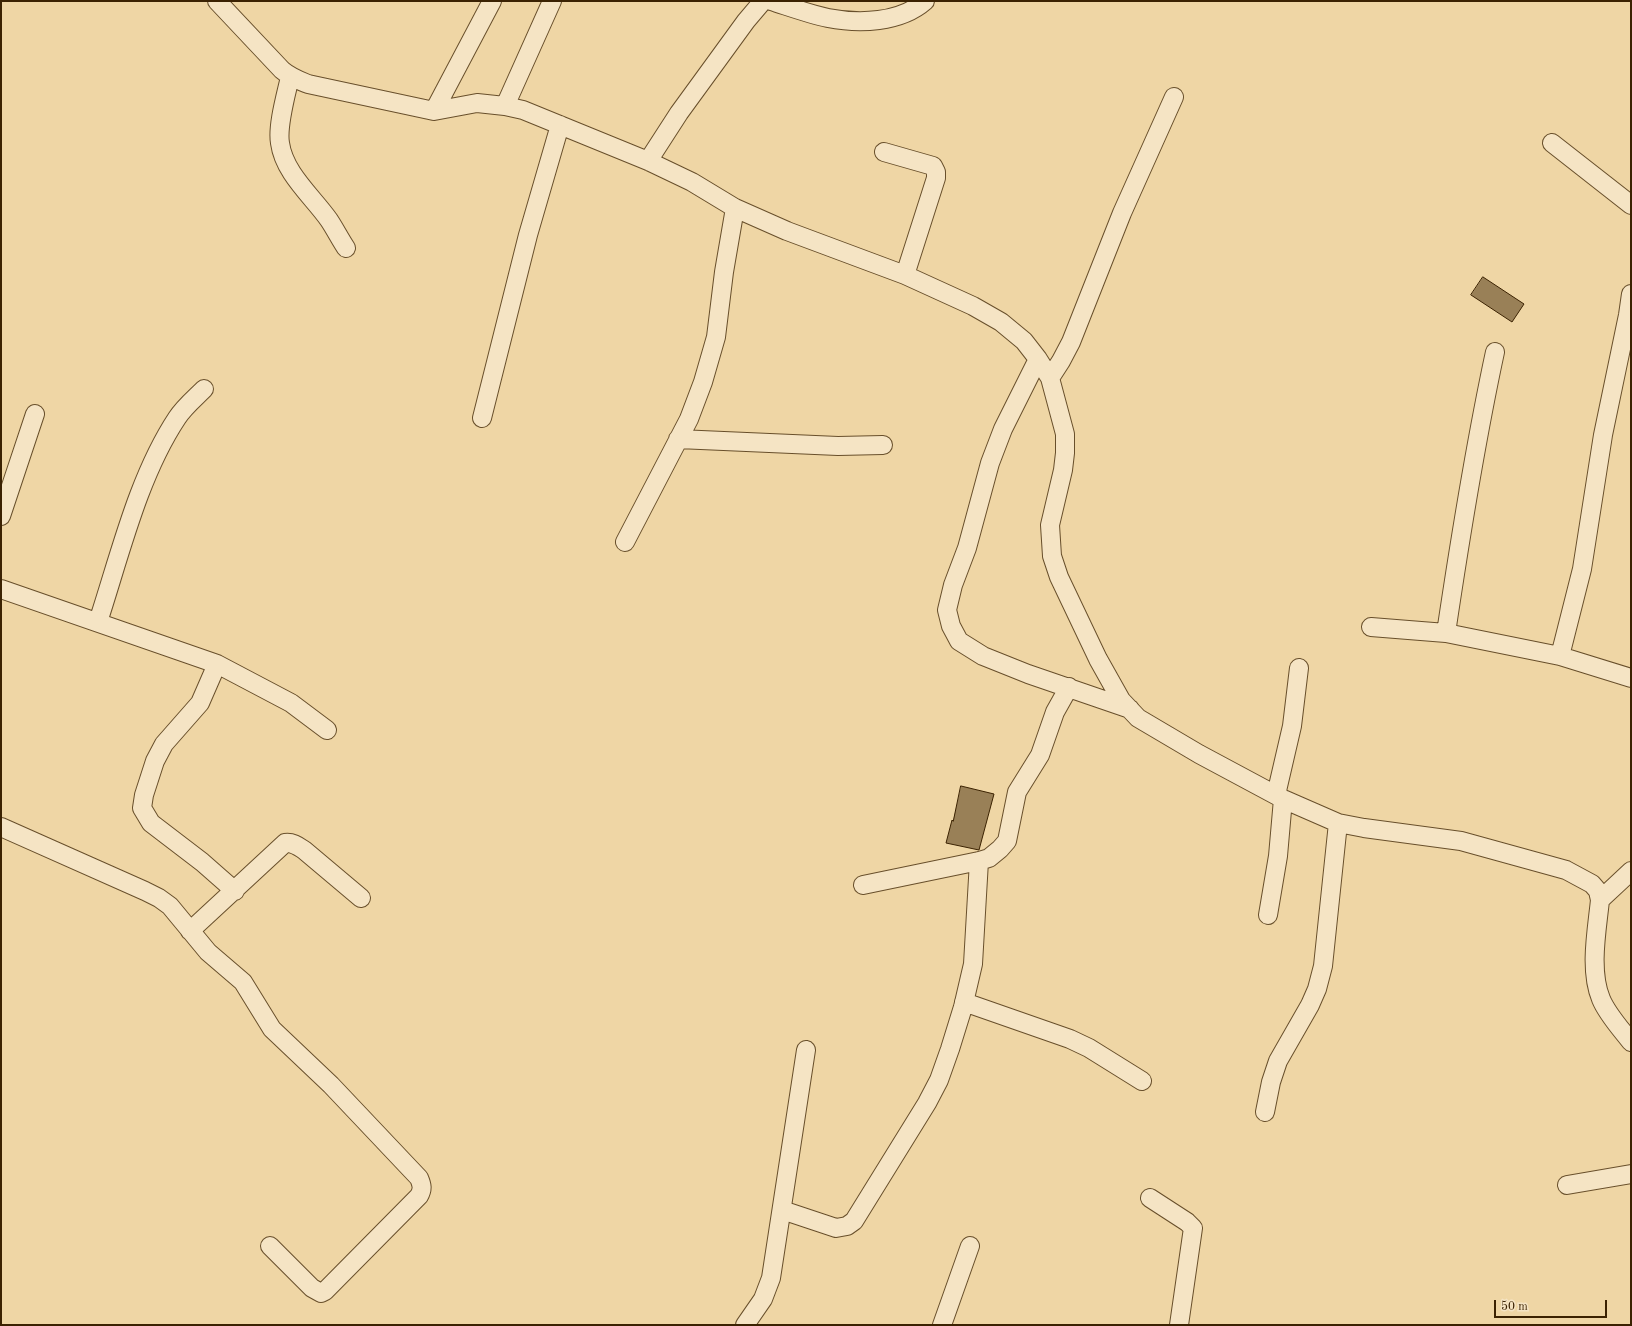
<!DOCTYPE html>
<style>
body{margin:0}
#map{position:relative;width:1632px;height:1326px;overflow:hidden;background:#efd6a5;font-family:"Old Standard TT",serif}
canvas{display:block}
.frame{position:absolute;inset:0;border:2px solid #3b2202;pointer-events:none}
.scale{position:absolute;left:1494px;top:1300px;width:113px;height:18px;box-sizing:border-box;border:2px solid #3b2202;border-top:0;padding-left:5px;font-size:12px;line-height:14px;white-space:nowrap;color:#3b2202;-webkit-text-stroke:3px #f5e4c4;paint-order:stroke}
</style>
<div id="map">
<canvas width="1632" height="1326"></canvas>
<div class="frame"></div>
<div class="scale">50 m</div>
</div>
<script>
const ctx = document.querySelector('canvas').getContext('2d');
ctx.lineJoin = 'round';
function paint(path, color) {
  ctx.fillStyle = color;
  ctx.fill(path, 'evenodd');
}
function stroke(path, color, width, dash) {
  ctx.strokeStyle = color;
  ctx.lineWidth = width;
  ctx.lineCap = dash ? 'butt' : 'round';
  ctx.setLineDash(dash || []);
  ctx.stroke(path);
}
const building = new Path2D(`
 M1483,277L1524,304L1512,322L1471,295Z
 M961,786L994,794L979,850L946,843L952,820L953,821Z`);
const street = new Path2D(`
 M217,1L282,70C290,77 298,80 308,84L434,111L477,103L505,106L523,110L648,161L692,182L735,208L787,231L905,275L973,306L1001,322L1024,341L1038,359L1050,378L1065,434V453L1063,470L1050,525L1052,556L1059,577L1098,659L1121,700L1138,718L1199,754L1283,799L1338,823L1364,828L1461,841L1566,870L1592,884L1598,891L1600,900C1597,930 1589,970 1601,999C1607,1014 1621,1029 1631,1042
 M771,1C790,7 809,14 828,18C859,24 900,23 925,1
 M290,77C286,95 277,126 280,143C284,173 312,196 329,220C335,229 340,239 346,248
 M505,106L552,1
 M434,111L492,1
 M1552,143L1631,205
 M884,152L933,166L936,172V178L905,275
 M648,161L679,113L746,21L763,1
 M1038,359L1003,429L990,463L967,548L953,585L947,610L951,626L959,641L983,656L1028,674L1130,709
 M1050,378L1061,361L1071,342L1122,213L1174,97
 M482,418L528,235L560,125
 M678,439L838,446L883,445
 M1,516L35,414
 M625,542L689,419L703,382L716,337L724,272L735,208
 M1,589L217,664L291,703L327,730
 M98,622C120,555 138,477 177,418C184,407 195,398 204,389
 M1371,627L1446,633L1560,656L1631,678
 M1446,633C1460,539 1475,445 1495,352
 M1560,656L1582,569L1603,435L1628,315L1631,294
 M217,664L200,703L164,744L155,761L144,795L142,808L151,823L202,862L235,891
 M1276,795L1292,726L1299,668
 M1,827L145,891L159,898L170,906L208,952L243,982L272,1029L331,1085L419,1178C422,1185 423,1189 419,1196L325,1291L321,1293L312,1288L270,1246
 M863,885L979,861L989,858L1000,849L1007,841L1017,792L1040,755L1055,712L1069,687
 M1600,900L1631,871
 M1268,915L1278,856L1283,799
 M190,931L285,843C293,842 298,846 304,850L361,898
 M964,1002L1070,1039L1089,1048L1142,1081
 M1265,1112L1271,1082L1278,1061L1310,1005L1317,989L1323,966L1338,823
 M1567,1185L1631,1174
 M1150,1198L1187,1222L1193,1228L1179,1325
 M782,1210L836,1228L847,1226L854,1221L927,1103L939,1080L950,1049L963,1007L973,964L979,861
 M745,1325L763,1299L771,1278L806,1050
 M942,1325L970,1246`);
paint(building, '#998057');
stroke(building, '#3b2202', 1);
stroke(street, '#684f2b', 20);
stroke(street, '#f5e4c4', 18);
</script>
